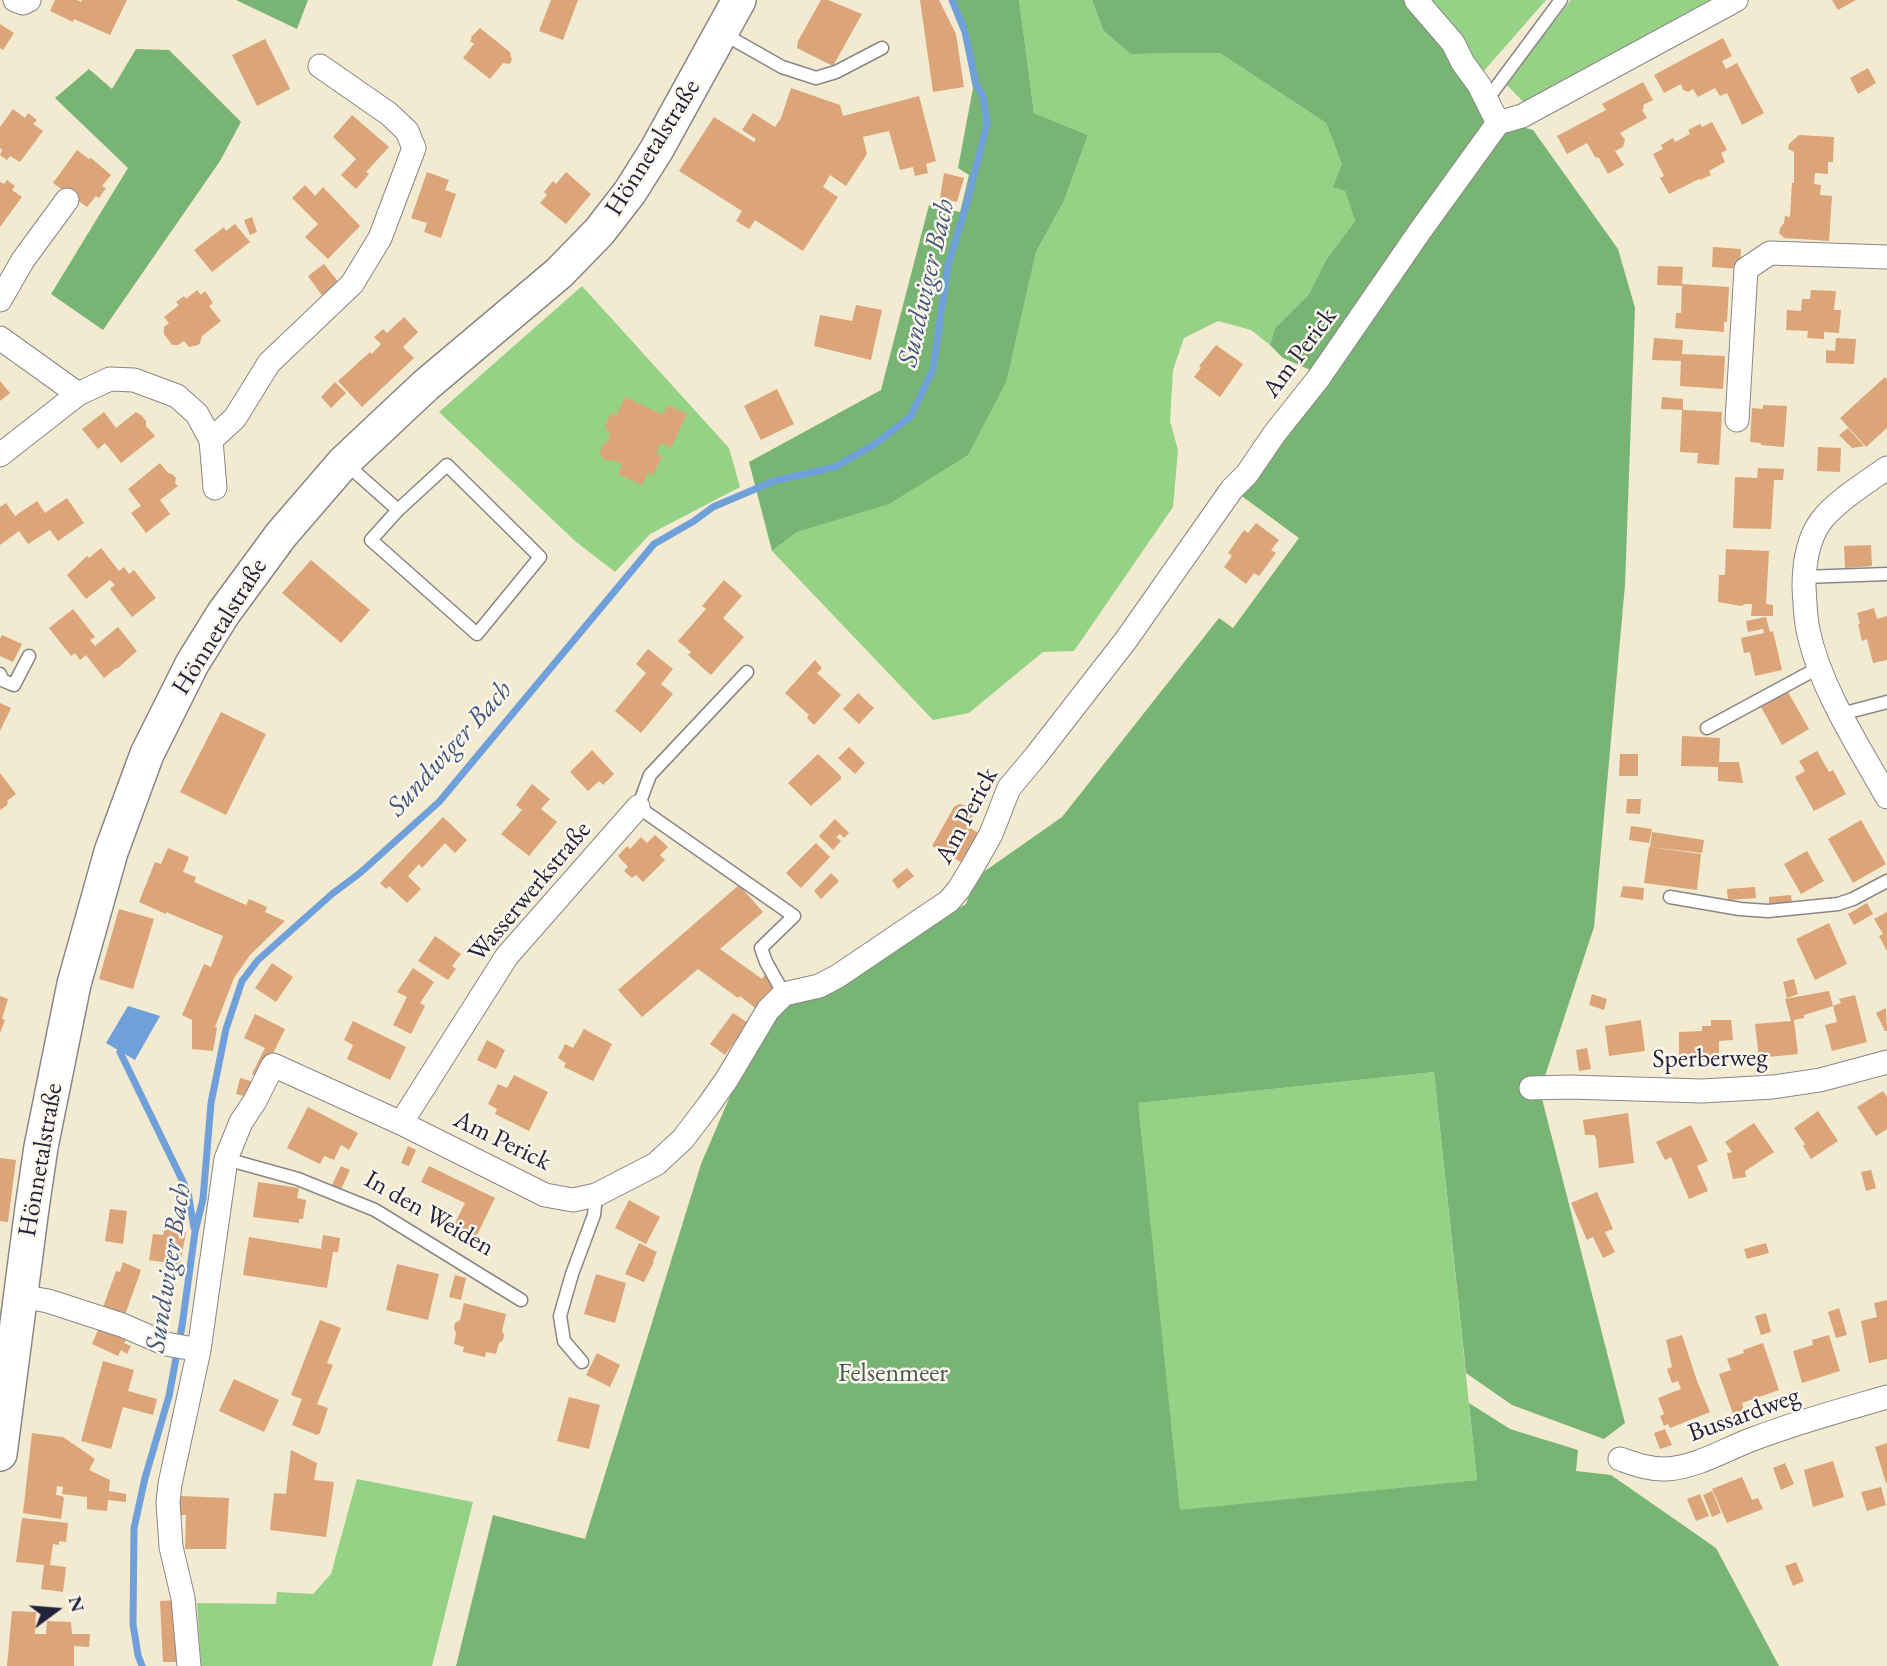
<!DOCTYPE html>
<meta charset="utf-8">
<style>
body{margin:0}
#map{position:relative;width:1887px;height:1666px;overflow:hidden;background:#f2ead1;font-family:"EB Garamond",serif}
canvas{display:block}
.north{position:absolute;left:21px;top:1575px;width:70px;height:70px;-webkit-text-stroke:5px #fbf7ec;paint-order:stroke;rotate:74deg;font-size:19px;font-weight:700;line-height:28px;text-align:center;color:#22223b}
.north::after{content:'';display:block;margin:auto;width:24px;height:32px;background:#22223b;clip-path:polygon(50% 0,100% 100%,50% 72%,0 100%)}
</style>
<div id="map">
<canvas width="1887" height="1666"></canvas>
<div class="north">N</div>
</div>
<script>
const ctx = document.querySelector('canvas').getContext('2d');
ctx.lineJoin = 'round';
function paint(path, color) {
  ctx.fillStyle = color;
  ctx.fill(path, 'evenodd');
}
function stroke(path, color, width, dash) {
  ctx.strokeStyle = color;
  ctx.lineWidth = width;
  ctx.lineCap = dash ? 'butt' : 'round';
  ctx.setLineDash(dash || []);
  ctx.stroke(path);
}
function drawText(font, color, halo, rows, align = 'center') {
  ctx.font = font + ' "EB Garamond",serif';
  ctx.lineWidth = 5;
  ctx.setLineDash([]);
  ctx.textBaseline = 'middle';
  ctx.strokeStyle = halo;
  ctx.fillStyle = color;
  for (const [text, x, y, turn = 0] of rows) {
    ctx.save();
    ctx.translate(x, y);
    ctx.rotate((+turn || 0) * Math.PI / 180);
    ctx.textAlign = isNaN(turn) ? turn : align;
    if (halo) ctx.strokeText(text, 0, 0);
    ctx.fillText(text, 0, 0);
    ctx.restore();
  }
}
const green = new Path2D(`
 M1019,0H1092L1103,30L1130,54L1220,53L1326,123L1342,164L1345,191L1355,221L1326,260L1309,294L1275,328L1270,345L1251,330L1218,321L1184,338L1173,370L1170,421L1178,450L1173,507L1074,651L1043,652L969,713L933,720L772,551L797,532L889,503L1007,380L1036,252L1064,201L1088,135L1034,113Z
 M1432,0H1546L1483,72Z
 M1571,0H1723L1529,108L1506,84Z
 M582,286L729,448L740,487L650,534L615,572L575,541L439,412Z
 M1434,1072L1477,1480L1180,1511L1137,1103Z
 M357,1479L473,1502L432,1666H201L197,1603L276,1604L277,1592L313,1594L331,1574Z`);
const forest = new Path2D(`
 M236,0H308L297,29Z
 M949,0H1019L1034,113L1088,135L1064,201L1036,252L1007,380L968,455L889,504L797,532L772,551L749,462L881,390L929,205L960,212L969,175L958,168L973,88L962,31Z
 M1092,0H1407L1481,88L1491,122L1317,373L1283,358L1270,345L1275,328L1309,294L1326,260L1355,221L1345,191L1333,187L1342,164L1326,123L1220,53L1130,54L1103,30Z
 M136,49L169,50L241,122L220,161L103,330L51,294L128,168L55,98L89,69L112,89Z
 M1514,125L1533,130L1618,249L1635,308L1625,585L1594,927L1540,1091L1625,1423L1604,1439L1512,1405L1466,1373L1434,1072L1138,1103L1180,1510L1477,1480L1469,1403L1510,1429L1578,1450L1576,1471L1611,1475L1716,1548L1779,1666H456L493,1515L585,1539L701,1164L734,1087L784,998L825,987L966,904L975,878L1062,817L1219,618L1233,628L1299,538L1239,494L1484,154Z`);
const water = new Path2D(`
 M128,1006L160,1016L135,1060L106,1043Z`);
const stream = new Path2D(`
 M120,1052L188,1192L194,1228
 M142,1666L138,1655L133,1624L134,1528L145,1478L169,1396L182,1326L195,1232L203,1199L211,1103L226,1029L242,981L258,960L332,894L360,873L439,802L654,544L694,521L713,507L774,481L835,467L875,444L911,416L933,369L948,265L966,206L987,124L983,96L976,84L965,32L952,0`);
const building = new Path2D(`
 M55,0H77L81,2L82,0H127L110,35L74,19L73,22L50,11Z
 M551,0H578L563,40L539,31Z
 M821,0H828L862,14L833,66L797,48L798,41Z
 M920,0H939L956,34L964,87L933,92Z
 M1832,0H1856L1838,10Z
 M0,24L14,33L3,50L0,48Z
 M480,28L511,53L510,55L512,59L510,64L503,63L490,79L463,58L474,44L470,41L472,38L471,37Z
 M1723,38L1732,56L1722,61L1726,69L1737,63L1764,113L1742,125L1727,93L1720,96L1715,88L1698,97L1693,89L1688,92L1683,90L1681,84L1664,93L1654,75Z
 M265,39L290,89L257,106L232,55Z
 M1868,68L1876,83L1858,94L1850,78Z
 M1643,82L1653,100L1643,105L1644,108L1642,110L1647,118L1620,133L1625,140L1623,147L1615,151L1624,165L1608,174L1599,158L1595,157L1587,143L1567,154L1557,136L1606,110L1602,104Z
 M791,88L840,105L843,116L919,96L936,161L926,164L928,173L915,176L913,167L900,170L889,131L863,137L867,154L846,186L830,175L823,187L838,197L803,251L755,220L749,229L736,221L742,211L679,171L714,117L754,142L756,139L742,130L753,113L775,127L781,118Z
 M13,109L25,118L28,113L37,120L33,124L43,131L20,162L10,156L7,160L0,155L2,150L0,148V127Z
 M352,115L389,147L366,172L369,174L356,189L341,175L356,159L333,137Z
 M1712,122L1727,150L1721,153L1725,162L1709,171L1711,175L1700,180L1699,179L1669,194L1660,178L1664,176L1653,154L1663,149L1661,145L1673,138L1675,142L1679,140L1690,134L1688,130L1700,124L1702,127Z
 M1799,135L1834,137L1833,162H1828V174L1815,173L1814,184L1821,185L1820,195L1832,196L1829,241L1784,238L1779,233L1780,228L1784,223L1785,216L1790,217L1792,183H1794V152L1788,149L1789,144Z
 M77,150L89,159L91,158L111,175L102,186L106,188L99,198L96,196L87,207L53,183Z
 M427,172L449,180L445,190L456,194L441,238L424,232L427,223L411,218Z
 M566,172L591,194L566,224L540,203L547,195L544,192L553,181L556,184Z
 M944,173L964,178L957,202L940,198Z
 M7,180L15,186L12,190L22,197L0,227V182L4,184Z
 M305,185L315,196L323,187L360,226L328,259L305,237L318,224L292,198Z
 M252,217L257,232L250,235L244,220Z
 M235,224L250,242L212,272L194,250L224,227L226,231Z
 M1713,247L1741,249L1740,269L1712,267Z
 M324,264L340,284L323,297L308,276Z
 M1658,266L1683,267L1682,284L1729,287L1727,322H1724V332L1675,328L1676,313H1681L1682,285V286L1657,285Z
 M197,290L201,295L205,291L213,303L209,306L221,321L202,336L200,343L198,345L189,347L184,341L178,345H172L164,334V327L169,323L164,317L179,305L176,302L184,296L186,299Z
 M1811,290L1836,291L1834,310H1841L1839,333L1824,332V339L1807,338L1808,331L1786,330L1787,310L1801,311L1802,299H1810Z
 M856,305L882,310L871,360L814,346L820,315L852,321Z
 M404,317L418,332L403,347L414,358L362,407L338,381L370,352L372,354L381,344L374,337L383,329L387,333Z
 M1654,338L1683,340L1682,354L1725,356L1723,389L1680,386L1681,361L1652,360Z
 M1836,338L1856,339L1854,364L1826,363V350L1835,351Z
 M1216,345L1243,364L1220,397L1194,377L1201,368L1199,366Z
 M1885,377L1887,380V428L1866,447L1840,418Z
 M0,381L10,393L0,401Z
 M335,382L346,393L331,408L321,397Z
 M777,389L794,424L761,440L744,406Z
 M625,397L663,415L668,405L687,414L671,448L661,443L656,453L662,456L653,475L648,473L642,485L618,474L622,464L612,460L608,461L602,458L600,451L603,445L606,443L611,434L608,433L609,431L604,428L611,413L616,416Z
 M1662,397L1683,399V410L1722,412L1719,465L1697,463L1698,453L1680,452L1682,410L1661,409Z
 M1763,405L1787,406L1784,447L1761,445V443L1750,442L1752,408L1763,409Z
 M104,412L116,428L136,412L142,416L146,421V426L155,436L121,463L105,443L98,449L82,429Z
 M1848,428L1864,446L1852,448L1839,435Z
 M1818,447L1841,448L1840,472L1817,471Z
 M160,463L168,473L172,474L176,478L175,483L178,486L160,500L170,514L146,533L131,513L141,506L128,489Z
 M1758,468L1784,469L1783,480H1774L1771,529L1733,528L1735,477L1757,478Z
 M67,498L84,523L58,541L50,530L28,544L19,531L0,545V507L6,503L15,516L37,501L45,513Z
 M1256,523L1279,540L1271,550L1276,553L1259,576L1254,573L1246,584L1224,567L1232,556L1228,553L1244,530L1248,533Z
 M1871,545L1872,566L1845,568L1844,546Z
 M101,548L119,571L124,567L129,574L134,570L156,598L132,617L110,589L115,585L110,580L86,599L67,575L87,556L89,558Z
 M1726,549L1769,551L1766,604L1773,605V616H1751L1752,604H1745L1741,606L1718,602L1719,575H1725Z
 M311,560L370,610L341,643L282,593Z
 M724,580L742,596L723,618L744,637L711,675L688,655L691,652L678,641L706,609L702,606Z
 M1874,608L1877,619L1887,616V660L1873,663L1867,639L1862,641L1858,624H1860L1857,613Z
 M73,609L95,637L90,640L95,646L118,627L137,651L117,669L116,668L104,678L86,655L80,660L75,653L71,656L49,628Z
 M1766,617L1770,632L1773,631L1782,670L1755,676L1750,652L1744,653L1741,638L1764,633L1763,629L1748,632L1746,621Z
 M2,635L22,644L13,662L0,656V639Z
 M648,649L673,669L661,684L673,694L641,733L615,711L646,673L636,664Z
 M815,660L822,668L817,673L841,695L814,725L807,718L809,715L785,693Z
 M1788,692L1809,729L1782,745L1761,707Z
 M858,693L874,708L859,724L843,709Z
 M0,703L11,708L0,731Z
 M221,712L266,734L226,815L180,792Z
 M1682,736L1720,738L1719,762H1739L1743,783L1718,781V767L1681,766Z
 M849,747L865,763L855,774L838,758Z
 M592,750L614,774L603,785L599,781L588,791L570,772Z
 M1817,751L1829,772L1833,770L1846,794L1814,811L1795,777L1805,771L1799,761Z
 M818,754L841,776V779L811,806L788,783Z
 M1620,754H1638V776H1619Z
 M0,773L16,794L7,801L8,803L6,806L0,810Z
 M532,784L550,799L541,809L557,822L529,856L501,834L522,810L516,805Z
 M1627,799H1641L1640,814L1626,813Z
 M959,804L964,805L976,811L967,826L978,833L961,862L932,846L954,807Z
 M443,817L467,840L455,853L445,843L422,868L419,864L408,876L421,889L407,903L389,886L386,889L380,883Z
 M835,819L849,833L844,838L840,834L836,837L841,841L833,850L819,836Z
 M1861,820L1886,864L1853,883L1828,839Z
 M1631,826L1652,829L1649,843L1629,840Z
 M1652,832L1704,840L1702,853L1650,847Z
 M655,835L668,847L660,855L665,860L643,882L636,875L632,878L624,871L628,867L618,856L627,846L630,849L641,837L647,843Z
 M816,843L830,857L801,888L786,873Z
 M1649,847L1701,854L1697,890L1644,883Z
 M168,848L189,857L183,872L196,877L194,882L246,905L249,899L267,907L265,912L285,921L250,955L234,978L215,1027L217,1028L213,1051L192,1049V1020L182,1015L204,964L211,967L223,936L166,912V914L139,902L155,862L161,864Z
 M1807,851L1824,881L1801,894L1784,864Z
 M907,868L914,876L898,889L892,880Z
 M831,873L839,881L821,899L814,891Z
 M739,885L763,912L720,949L762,979L766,973L775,980L771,986L775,990L759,1011L740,996L738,998L698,969L642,1017L618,990Z
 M1623,886L1644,888L1643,900L1620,897Z
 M1755,887L1756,898L1728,900L1727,889Z
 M1791,895L1792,905L1769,907V897Z
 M1867,903L1873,914L1854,925L1848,914Z
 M119,909L154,919L133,989L99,979Z
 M1887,912V951L1879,936L1883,934L1874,919Z
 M1829,923L1847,964L1815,980L1796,939Z
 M435,936L461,954L452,966L456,969L448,980L418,961Z
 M272,963L293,977L276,1002L255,988Z
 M413,968L434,982L420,1003L425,1006L411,1034L393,1025L407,997L397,992Z
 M1794,979L1798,994L1787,998L1783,982Z
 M1829,991L1833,1006L1841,1003L1839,999L1855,995L1867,1042L1832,1051L1825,1025L1837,1022L1833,1006L1804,1015V1018L1794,1020L1798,1054L1759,1058L1755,1024L1791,1021L1785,999Z
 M1592,994L1607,999L1604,1010L1589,1005Z
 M0,996L8,999L2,1019L5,1020L0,1033Z
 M1886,1008L1887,1031H1885L1876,1013Z
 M733,1013L748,1023L725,1055L710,1044Z
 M255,1014L285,1029L261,1078L252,1074L265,1048L244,1038Z
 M1641,1020L1645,1051L1609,1056L1605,1026Z
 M1711,1020H1731L1733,1040L1719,1041V1060H1679V1032L1702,1031V1026H1711Z
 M353,1021L406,1047L390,1080L347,1059L353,1045L344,1040Z
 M584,1029L612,1044L593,1081L564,1067L566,1063L558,1058L565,1044L573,1048Z
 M487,1040L505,1050L496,1069L477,1060Z
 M1587,1048L1591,1069L1579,1071L1576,1050Z
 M514,1075L548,1092L529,1131L495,1114L497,1109L488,1104L498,1084L507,1088Z
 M240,1078L254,1082L251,1098L236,1094Z
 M1883,1091L1887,1097V1129L1876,1136L1857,1107Z
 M308,1107L358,1133L349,1150L341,1145L334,1160L324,1156L320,1164L287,1148Z
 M1818,1111L1838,1141L1811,1159L1803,1146L1805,1144L1794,1128Z
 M1628,1113L1634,1163L1599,1168L1596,1138L1594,1135H1585L1583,1120Z
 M1754,1123L1774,1152L1745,1171L1746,1177L1733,1179L1727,1153L1732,1152L1725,1142Z
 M1691,1125L1708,1161L1697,1166L1708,1191L1689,1199L1671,1157L1665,1160L1656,1142Z
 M408,1146L416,1150L409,1166L401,1163Z
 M0,1158L16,1160L8,1222L0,1221Z
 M341,1166L350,1170L341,1189L332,1185Z
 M429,1166L495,1198L476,1237L454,1225L465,1203L421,1182Z
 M1871,1170L1876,1188L1866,1191L1861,1172Z
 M258,1182L299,1188L297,1198L306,1200L303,1219H299V1223L253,1217Z
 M1597,1192L1613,1229L1605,1232L1615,1252L1603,1258L1593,1237L1587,1240L1571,1203Z
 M629,1200L660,1217L646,1244L615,1228Z
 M110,1209L127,1211L123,1244L105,1241Z
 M166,1222L182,1225L181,1231L186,1232L180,1265L149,1260L153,1234L163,1235Z
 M323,1235L340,1238L338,1252H333L327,1288L243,1275L249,1237L321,1249Z
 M639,1243L657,1252L653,1261L654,1262L644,1282L625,1274Z
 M1766,1243L1769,1253L1747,1259L1744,1249Z
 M123,1262L141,1270L124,1318L102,1310L116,1271L120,1272Z
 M397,1264L439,1274L428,1320L386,1310Z
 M596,1274L626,1283L615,1323L584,1314Z
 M455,1275L466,1278L461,1300L449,1297Z
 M1887,1300V1359L1869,1363L1861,1321L1877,1317L1874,1303Z
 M464,1303L506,1314L502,1331L504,1335L503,1340L499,1343L496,1354L486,1352L485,1357L463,1352L464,1347L454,1344L456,1333L454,1328L455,1323L460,1320Z
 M1839,1308L1847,1335L1836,1338L1828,1312Z
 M1766,1313L1771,1332L1761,1335L1755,1316Z
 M320,1320L341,1328L327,1363L333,1365L317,1404L328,1408L320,1433L317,1435L292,1425L302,1399L291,1395Z
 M99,1328L126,1340L124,1343L131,1346L127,1354L121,1350L118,1356L92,1344Z
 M1682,1335L1697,1381L1710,1412L1670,1428L1668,1424L1664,1426L1660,1416L1664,1414L1658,1398L1681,1389L1678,1381L1672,1383L1667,1369L1672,1367L1666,1340Z
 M1829,1335L1840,1371L1802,1383L1793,1351L1813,1345L1812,1340Z
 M1763,1343L1779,1390L1742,1403L1744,1410L1733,1414L1719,1374L1731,1370L1727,1359L1744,1353L1743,1350Z
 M597,1353L620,1365L610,1387L586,1375Z
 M103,1361L134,1370L128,1391L157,1399L153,1415L123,1407L111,1449L81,1441Z
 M234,1379L279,1400L264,1432L219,1411Z
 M569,1397L600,1405L589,1449L557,1441Z
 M1665,1429L1672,1445L1660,1449L1654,1433Z
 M32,1433L63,1437L95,1459L89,1470L110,1480L109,1491L126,1494V1502L108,1500L107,1511L87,1509V1497L62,1494L63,1487L57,1486L56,1495L62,1496L64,1498L61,1519L23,1513Z
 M1887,1443V1483H1886L1875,1447Z
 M291,1450L317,1463L314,1480L334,1482L326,1537L270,1530L274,1493L286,1494Z
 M1833,1461L1844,1497L1813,1507L1804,1470Z
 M1785,1463L1794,1484L1781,1490L1773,1468Z
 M1742,1477L1752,1500L1758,1498L1763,1509L1727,1523L1712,1489Z
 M1881,1487L1886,1505L1867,1511L1861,1492Z
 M1712,1491L1721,1513L1712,1517L1703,1495Z
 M1700,1494L1709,1516L1696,1521L1687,1499Z
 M180,1496L229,1498L226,1549H185L186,1515H179Z
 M22,1518L68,1523L66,1542L59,1541V1545L53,1544L50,1565L66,1567L63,1592L41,1589L44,1565L16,1562Z
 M1796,1562L1804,1581L1793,1586L1785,1566Z
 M176,1600L182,1662H163L160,1601Z
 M12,1611L36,1612L35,1634H46L47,1621L71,1622L72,1634H90L89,1647L74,1646V1666H7Z`);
const service = new Path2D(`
 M722,33L782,67L816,78L836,72L882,48
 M1486,101L1561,0
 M344,462L398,510L371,540L477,634L540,557L447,465L398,510
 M1804,577L1887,574
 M747,672L650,775L638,807L794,916L761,948L766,962L784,994
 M0,674L2,680L14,685L29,656
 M1841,714L1887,702
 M1707,728L1818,668
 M1670,897L1740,909L1768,911L1838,904L1853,899L1887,881
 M226,1159L298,1179L375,1210L521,1300
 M582,1362L564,1341L560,1316L572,1274L594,1215L596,1195`);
const minor = new Path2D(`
 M15,0L23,3L29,0
 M1416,0L1453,43L1463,63L1479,85L1498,123
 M0,300L23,260L67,200
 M0,338L78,394
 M1737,420L1746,269L1770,253L1887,257
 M211,440L235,418L269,363L352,284L380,238L414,148L407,131L389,114L320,66
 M0,455L78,394L110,379L134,380L177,396L197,414L211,440L215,488
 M1887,468C1867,482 1835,502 1821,521C1807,540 1804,564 1804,587C1805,601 1805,616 1808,630C1820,688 1858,745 1887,797
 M1531,1088L1569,1087L1702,1091L1773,1087L1820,1080L1887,1062
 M401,1123L507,956L638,807
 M20,1296L48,1301L122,1325L166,1344L199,1350
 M1620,1459C1635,1464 1651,1470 1667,1469C1697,1467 1726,1449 1753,1439C1797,1422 1842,1410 1887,1397
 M189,1666L183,1598L171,1547L168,1502L170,1484L199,1350L226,1159L241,1122L255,1101L273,1065L401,1123L545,1195L573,1200L596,1195L656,1164L683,1139L708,1106L727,1079L768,1010L784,994L819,986L838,976L949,901L959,889L973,866L991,834L1009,788L1035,757L1126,640L1232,489L1247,474L1275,433L1318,379L1420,231L1498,123L1522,116L1736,0`);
const secondary = new Path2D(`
 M0,1454L32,1208L41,1147L74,984L111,852L147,754L192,664L223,614L281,535L344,462L426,385L559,273L599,232L630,192L657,149L739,0`);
const streetNames = [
 ["Hönnetalstraße",653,148,-58],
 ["Am Perick",1300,353,-53],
 ["Hönnetalstraße",220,627,-58],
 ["Am Perick",967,816,-62],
 ["Wasserwerkstraße",530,892,-50],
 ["Sperberweg",1710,1059,-1],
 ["Am Perick",502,1141,26],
 ["Hönnetalstraße",41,1160,-80],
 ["In den Weiden",429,1214,30],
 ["Bussardweg",1744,1415,-20]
];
const parkNames = [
 ["Felsenmeer",893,1374]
];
const waterNames = [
 ["Sundwiger Bach",927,283,-77],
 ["Sundwiger Bach",450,749,-48],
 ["Sundwiger Bach",169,1268,-81]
];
paint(green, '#96d286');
paint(forest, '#78b473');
paint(water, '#70a0da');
stroke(stream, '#70a0da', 7);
paint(building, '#dba579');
stroke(service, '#8a8686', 15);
stroke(minor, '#8a8686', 25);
stroke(secondary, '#8a8686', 36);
stroke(service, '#fff', 12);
stroke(minor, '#fff', 23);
stroke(secondary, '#fff', 33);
drawText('26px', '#22223b', '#fbf7ec', streetNames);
drawText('26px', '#455752', '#fbf7ec', parkNames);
drawText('italic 28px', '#41547b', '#fbf7ec', waterNames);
</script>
